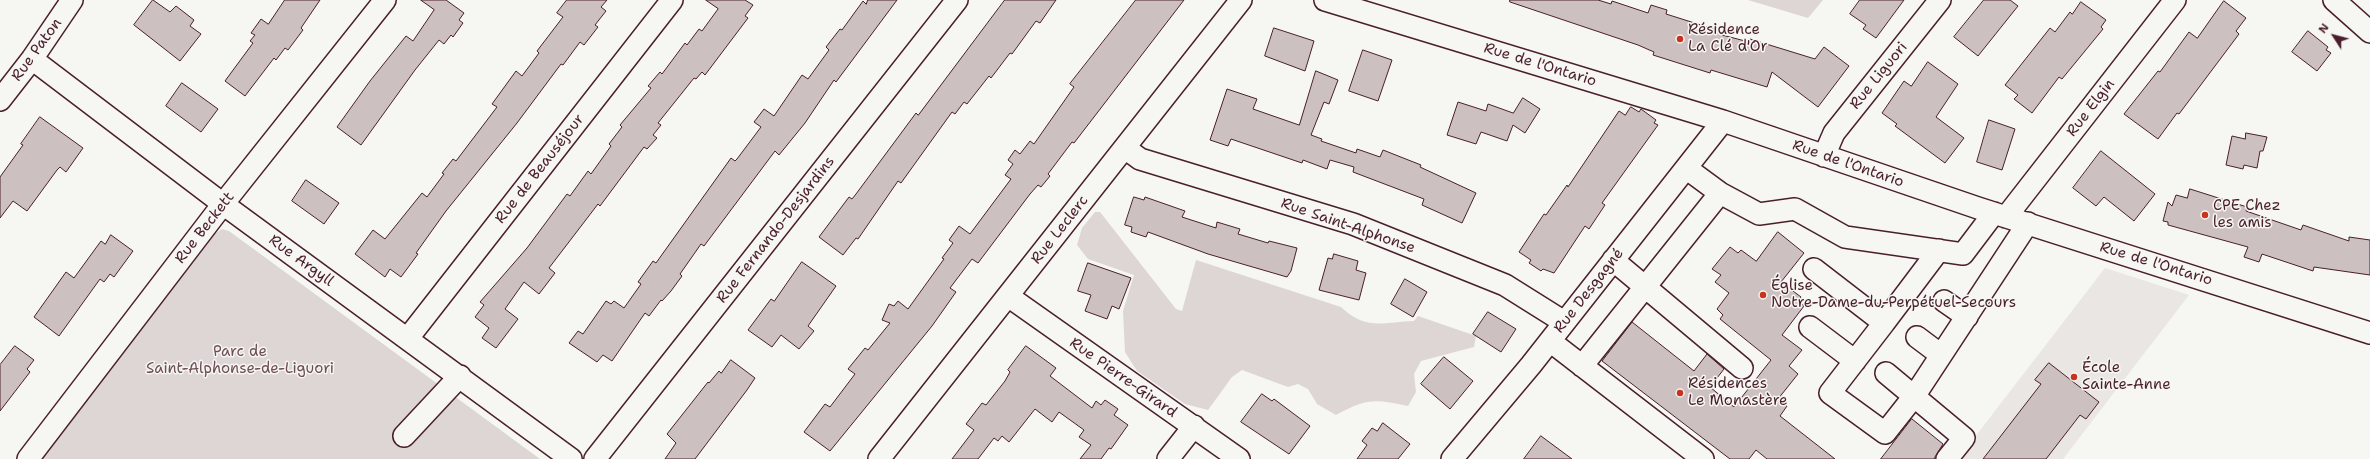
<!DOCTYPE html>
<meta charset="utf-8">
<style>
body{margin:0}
#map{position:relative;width:2370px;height:459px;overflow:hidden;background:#f6f6f2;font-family:"Shantell Sans",sans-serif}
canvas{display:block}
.north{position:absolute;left:2314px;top:16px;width:40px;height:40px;-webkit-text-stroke:3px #f6f6f2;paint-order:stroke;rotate:306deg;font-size:11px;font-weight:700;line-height:16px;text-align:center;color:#4a1f2b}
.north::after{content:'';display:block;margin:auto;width:14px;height:18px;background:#4a1f2b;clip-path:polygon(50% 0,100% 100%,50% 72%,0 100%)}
</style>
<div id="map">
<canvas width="2370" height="459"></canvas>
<div class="north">N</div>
</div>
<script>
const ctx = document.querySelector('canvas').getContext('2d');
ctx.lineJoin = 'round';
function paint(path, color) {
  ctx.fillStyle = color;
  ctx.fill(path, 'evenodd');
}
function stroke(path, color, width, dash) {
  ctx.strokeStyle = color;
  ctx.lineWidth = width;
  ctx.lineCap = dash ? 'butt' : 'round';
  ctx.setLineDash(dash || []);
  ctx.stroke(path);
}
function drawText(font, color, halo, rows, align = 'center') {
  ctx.font = font + ' "Shantell Sans",sans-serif';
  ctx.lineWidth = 3;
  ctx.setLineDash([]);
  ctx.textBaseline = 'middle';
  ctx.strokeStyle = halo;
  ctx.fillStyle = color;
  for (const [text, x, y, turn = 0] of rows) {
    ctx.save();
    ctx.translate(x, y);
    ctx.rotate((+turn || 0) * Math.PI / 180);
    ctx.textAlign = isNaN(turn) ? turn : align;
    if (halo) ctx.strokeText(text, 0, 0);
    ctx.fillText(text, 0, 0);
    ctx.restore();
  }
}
const built = new Path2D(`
 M2105,268L2189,295L2063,459H1958Z`);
const green = new Path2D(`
 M1748,0H1823L1808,18Z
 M1095,212H1100L1176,309L1182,311L1196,260L1341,307C1366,331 1383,322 1414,321L1418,316L1476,336L1474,347L1421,361L1414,374L1416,392L1408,406C1374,399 1367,398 1336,415L1317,404L1308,389L1298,384L1288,387L1242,370L1232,377L1208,410L1185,404L1137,371L1125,352L1123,311L1134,275L1088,259L1077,245L1082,228Z
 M222,229L229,231L540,459H41L208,238Z`);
const building = new Path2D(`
 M153,0L170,12L176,6L194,20L190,26L201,34L180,61L134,25Z
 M285,0H320L301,28L303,30L288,50L285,48L276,60L274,58L245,96L225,81L253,43L250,41L255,35L251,33L261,19L268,24Z
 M421,0H446L464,13L459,20L463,23L453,37L451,35L444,44L439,40L415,70L361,145L337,127L370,81L406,36L413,41L434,10Z
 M567,0H607L601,7L606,11L595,25L598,27L584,45L580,42L563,65L561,64L517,123L446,211L416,253L418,254L401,277L390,269L385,277L355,254L373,230L385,239L422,193L427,197L444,174L442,173L453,159L456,161L497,107L492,104L516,71L522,76L539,53L537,51L563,17L557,13Z
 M706,0H745L753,5L745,16L748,18L705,75L702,72L696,79L694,78L658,123L661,125L653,135L657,138L647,149L644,147L600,206L598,204L549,268L555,273L539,294L524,282L505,309L518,319L496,348L482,338L489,328L475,317L484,305L480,302L527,248L567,194L570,196L588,171L591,174L611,146L609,144L622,127L620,125L651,88L648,86L660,72L662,74L685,43L687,45L699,29L702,31L718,9Z
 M868,0H897L836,82L834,80L805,123L779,155L775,151L704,246L701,244L680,274L682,276L671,291L662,301L661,300L649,316L645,313L612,361L603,355L597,362L569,343L578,331L583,334L606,301L611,304L614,301L624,308L641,284L638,282L653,261L656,263L731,158L735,161L737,159L761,127L754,122L764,109L774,116L802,75L808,79L829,50L826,47L840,29L842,30L863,1L866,4Z
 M1005,0H1056L1040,23L1036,21L1012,54L1010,53L991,78L989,76L967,104L964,102L955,114L952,112L901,183L898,181L858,239L856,238L843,255L819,237L849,197L852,199L856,194L916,113L918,115Z
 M1136,0H1184L1074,143L1072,142L1048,174L1050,176L1041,187L1038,185L1030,194L978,263L972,259L950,288L956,292L932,326L830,451L804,432L825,404L830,407L855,374L848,369L865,348L868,350L890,323L882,320L889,304L894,306L898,301L908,309L944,259L942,258L953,243L949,240L959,226L970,234L1011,179L1005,175L1013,164L1008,160L1015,150L1020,154L1030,141L1034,144L1074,87L1070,84Z
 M1510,0H1598L1611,4L1612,1L1648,13L1651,5L1667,10L1666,14L1723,32L1722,35L1749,42L1750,39L1815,59L1824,47L1849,66L1818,107L1772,72L1767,87L1711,70L1710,73L1653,55L1654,52L1638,45L1510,2Z
 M1860,0H1904L1876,38L1863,29L1866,25L1850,14Z
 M1984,0H2010L2018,6L1978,56L1954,37Z
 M2224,1L2246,18L2236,31L2239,34L2179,114L2177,113L2158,139L2124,114L2158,71L2160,72L2189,32L2197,38Z
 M2081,2L2106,20L2101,27L2103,29L2062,79L2059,77L2032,113L2014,99L2018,95L2005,85L2050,28L2055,32L2070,12L2072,14Z
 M1274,28L1314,41L1305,71L1265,56Z
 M2308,31L2328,47L2326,50L2331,53L2317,71L2292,52Z
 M1363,50L1392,60L1378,101L1349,91Z
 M1928,62L1958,84L1936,117L1964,138L1945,163L1895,126L1897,124L1882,113L1904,81L1911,86Z
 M1316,71L1338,80L1329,104L1324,102L1311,135L1322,139L1321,141L1356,153L1357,149L1380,157L1383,150L1421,165L1420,167L1476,193L1462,223L1422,205L1424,199L1353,172L1354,167L1330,160L1327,169L1303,160L1302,163L1231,139L1228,146L1210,140L1227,89L1257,99L1253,109L1299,125Z
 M182,83L218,109L201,132L166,106Z
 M1523,98L1540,109L1525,133L1513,125L1507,141L1481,132L1476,144L1447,135L1458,102L1486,111L1488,104L1513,113Z
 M1631,107L1639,112L1641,109L1656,120L1654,123L1658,125L1602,203L1605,205L1589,229L1585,226L1554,273L1543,269L1541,271L1529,263L1531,260L1519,252L1544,214L1546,215L1567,185L1568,187L1619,111L1625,115Z
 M40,117L83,148L66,172L60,167L57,170L27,211L13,201L0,218V177L23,145L21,144Z
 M1989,120L2015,129L2002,170L1977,162Z
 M2246,133L2267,137L2263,151H2260L2257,168L2244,165L2243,169L2226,165L2232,136L2245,139Z
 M2101,151L2155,194L2134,221L2104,197L2096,206L2073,188Z
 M306,180L339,203L324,224L292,201Z
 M2190,189L2247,207L2246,211L2301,230L2303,225L2349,241V237L2370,240V275L2314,267L2313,271L2262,254L2259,262L2244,257L2248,247L2168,225V222L2163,221L2168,202L2172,206L2176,195L2187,198Z
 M1134,197L1144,200L1145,197L1185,211L1182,217L1216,228L1217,222L1240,229L1238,234L1268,243L1269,241L1297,248L1291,271L1287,277L1208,254L1148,232L1146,237L1131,232L1132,227L1125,225Z
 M1778,232L1804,253L1781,282L1801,297L1798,301L1804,306L1782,335L1802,350L1789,366L1798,374L1778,399L1787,406L1780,416L1835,459H1767L1756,450L1749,459H1730L1602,361L1632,322L1694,371L1707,354L1724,369L1710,387L1734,407L1771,360L1720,319L1723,315L1717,309L1729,293L1715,282L1721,275L1712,269L1730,247L1738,253L1741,250L1756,261Z
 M111,235L133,251L114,277L110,274L104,282L100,279L59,336L34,317L66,272L74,278L101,241L105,244Z
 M1334,254L1358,261L1356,270L1366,273L1359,300L1319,290L1328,258L1332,259Z
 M802,262L836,286L808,326L814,331L799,349L781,335L772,347L748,330L771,299L774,301Z
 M1088,263L1131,278L1119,309L1112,306L1107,319L1085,311L1091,295L1078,291Z
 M1405,279L1427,292L1413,317L1391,304Z
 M1488,312L1516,329L1501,352L1473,334Z
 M15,346L34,360L27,369L30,372L0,411V365Z
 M1026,346L1056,368L1050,376L1092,408L1096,401L1101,405L1105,400L1118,409L1114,415L1128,425L1111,449L1109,448L1101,459H1080L1091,445L1079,437L1084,430L1059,412L1052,422L1035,409L1009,442L1002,436L998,441L994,438L978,459H952L974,430L966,424L982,403L986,405L1005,381L1010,372L1008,370Z
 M1444,357L1473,381L1450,409L1421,384Z
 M731,360L755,378L747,390L695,459H665L676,443L667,434L708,382L709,383L719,371L721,373Z
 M2049,363L2099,402L2086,419L2080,415L2046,459H1983L2041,384L2035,380Z
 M1262,394L1272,401L1274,399L1310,426L1289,454L1241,422Z
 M1912,419L1943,444L1935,457L1934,459H1881Z
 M1383,423L1410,444L1398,459H1357L1367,445L1362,441L1372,428L1377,431Z
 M1541,436L1572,459H1524Z`);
const minor = new Path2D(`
 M1325,0L1723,121L1978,208L2370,333
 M2334,0L2370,32
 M32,59L223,204L571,459
 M0,100L32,59L72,0
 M1125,148L1140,159L1353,224L1505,285L1564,322
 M1824,156L1834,133L1940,0
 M1720,193L1759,214L1795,209L1845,237L1963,254L1994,213
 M2006,217L2175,0
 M1613,260L1742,368
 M1814,269L1884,323L1939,250
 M1008,296L1239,459
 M1944,301L1967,317
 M1884,323L1830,393L1885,433L1915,395L2028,223
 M1810,327L1855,361
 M1917,337L1941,355
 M408,338L672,0
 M1550,341L1703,459
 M1582,366L1720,193L1686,168
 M1886,373L1964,438L1947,459
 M404,436L460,376
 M28,459L223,204L385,0
 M595,459L957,0
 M879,459L1241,0
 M1168,459L1194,426
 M1452,459L1531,365L1723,121`);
const markers = [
 [1680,39,4,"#c8321e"],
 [2205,215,4,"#c8321e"],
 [1763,295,4,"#c8321e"],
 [2074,377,4,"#c8321e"],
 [1680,393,4,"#c8321e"]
];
const poiNames = [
 ["Résidence",1688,30],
 ["La Clé d'Or",1688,47],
 ["CPE Chez",2213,206],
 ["les amis",2213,223],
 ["Église",1771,286],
 ["Notre-Dame-du-Perpétuel-Secours",1771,303],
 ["École",2082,368],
 ["Sainte-Anne",2082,385],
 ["Résidences",1688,384],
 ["Le Monastère",1688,401]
];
const streetNames = [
 ["Rue Paton",37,50,-54],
 ["Rue de l'Ontario",1540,65,17],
 ["Rue Liguori",1879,76,-51],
 ["Rue Elgin",2091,108,-52],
 ["Rue de l'Ontario",1848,164,19],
 ["Rue de Beauséjour",540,169,-52],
 ["Rue Saint-Alphonse",1348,226,19],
 ["Rue Beckett",205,228,-52],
 ["Rue Fernando-Desjardins",776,230,-52],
 ["Rue Leclerc",1060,230,-52],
 ["Rue Argyll",301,261,36],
 ["Rue de l'Ontario",2156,264,17],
 ["Rue Desgagné",1589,291,-52],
 ["Rue Pierre-Girard",1123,378,35]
];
const parkNames = [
 ["Parc de",240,352],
 ["Saint-Alphonse-de-Liguori",240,369]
];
paint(built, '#e9e6e3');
paint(green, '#ddd6d5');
paint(building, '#ccc1c0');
stroke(building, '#4a1f2b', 1);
stroke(minor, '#4a1f2b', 24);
stroke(minor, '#f6f6f2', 21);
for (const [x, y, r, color] of markers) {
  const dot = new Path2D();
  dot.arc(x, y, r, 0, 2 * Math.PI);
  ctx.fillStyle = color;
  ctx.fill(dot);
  stroke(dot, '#f6f6f2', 1.5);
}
drawText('15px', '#4a1f2b', '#f6f6f2', poiNames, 'left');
drawText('15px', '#4a1f2b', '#f6f6f2', streetNames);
drawText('15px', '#6f4d56', '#f6f6f2', parkNames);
</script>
